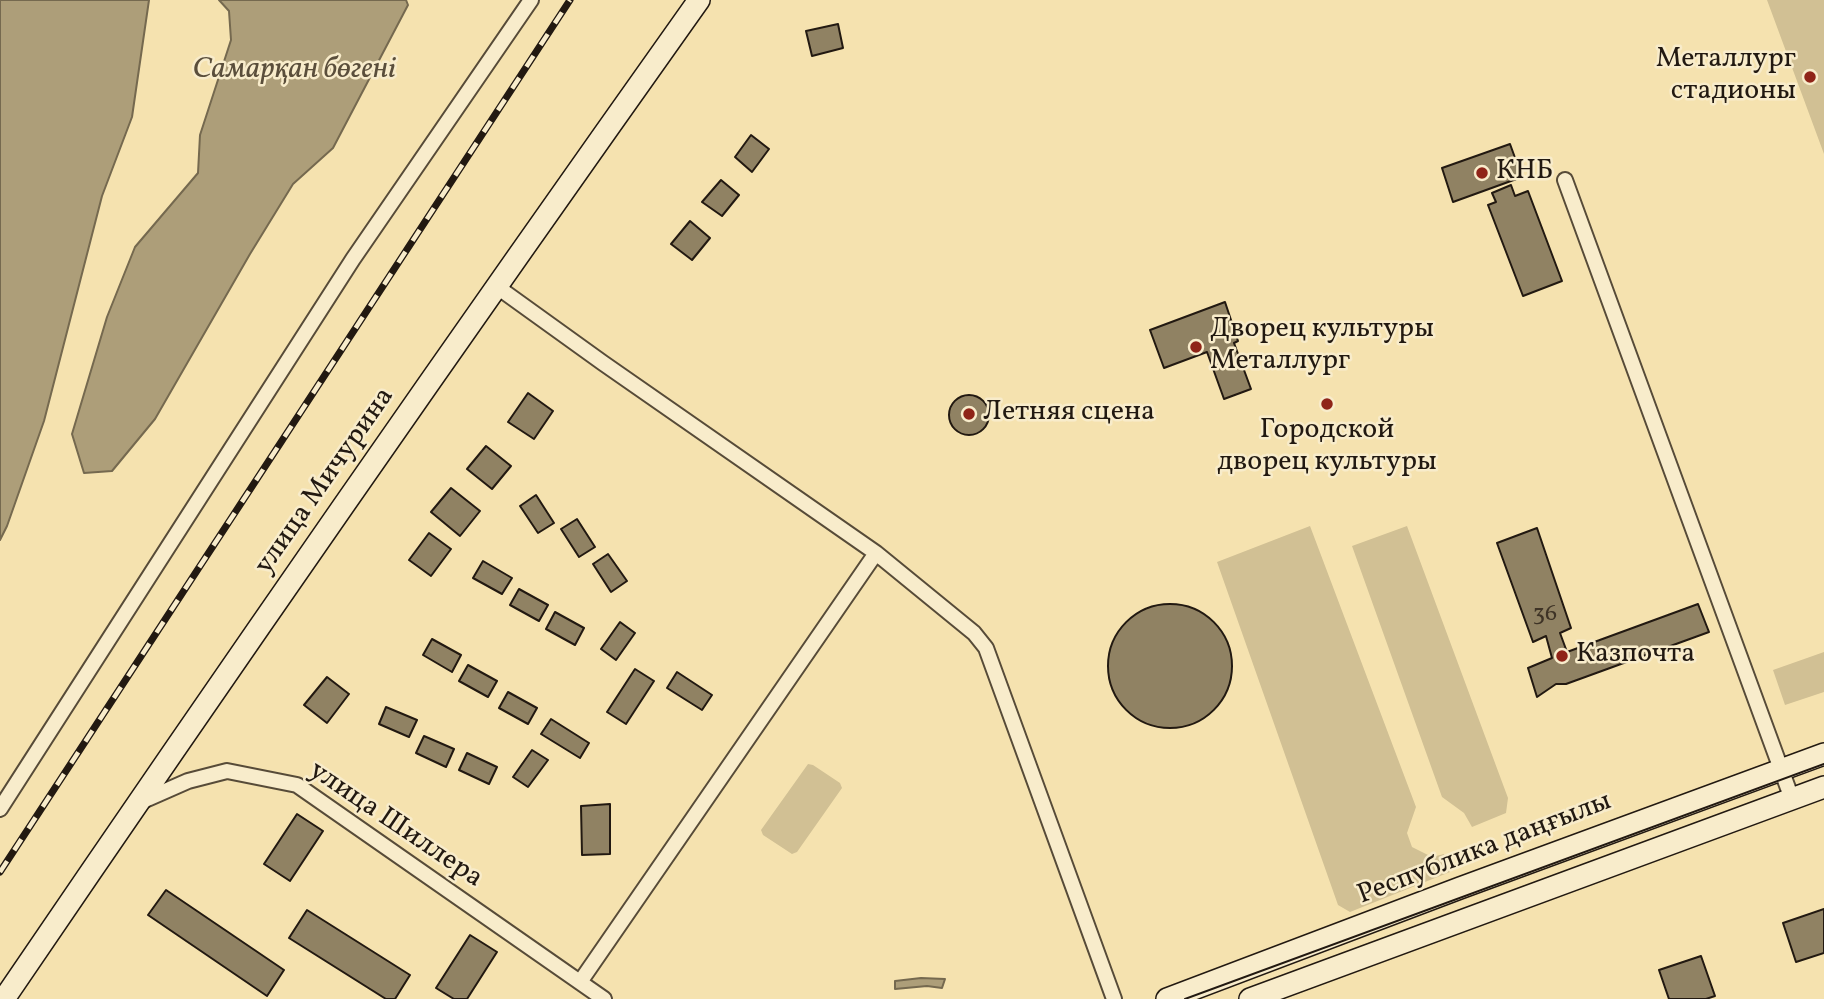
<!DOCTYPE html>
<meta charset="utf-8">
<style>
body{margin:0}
canvas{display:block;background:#f5e2af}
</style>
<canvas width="1824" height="999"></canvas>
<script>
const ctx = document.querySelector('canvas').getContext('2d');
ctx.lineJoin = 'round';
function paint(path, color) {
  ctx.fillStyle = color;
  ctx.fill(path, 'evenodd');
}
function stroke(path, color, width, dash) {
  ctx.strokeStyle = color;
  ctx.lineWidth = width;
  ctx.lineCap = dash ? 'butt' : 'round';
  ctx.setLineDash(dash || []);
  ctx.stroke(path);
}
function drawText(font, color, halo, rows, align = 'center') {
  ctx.font = font + ' Vollkorn,serif';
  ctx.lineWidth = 5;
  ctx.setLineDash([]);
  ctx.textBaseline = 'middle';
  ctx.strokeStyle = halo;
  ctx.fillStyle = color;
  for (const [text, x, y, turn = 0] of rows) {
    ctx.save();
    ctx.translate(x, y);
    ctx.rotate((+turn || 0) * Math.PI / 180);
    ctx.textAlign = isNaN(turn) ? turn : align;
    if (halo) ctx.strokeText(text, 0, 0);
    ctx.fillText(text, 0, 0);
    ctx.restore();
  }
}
const green = new Path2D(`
 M1767,0H1824V154Z
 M1310,526L1416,807L1407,833L1412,847L1432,857L1444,854L1450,872L1350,912L1338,905L1217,562Z
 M1407,526L1508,798L1506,813L1472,827L1464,813L1442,797L1352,546Z
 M1824,652V692L1785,705L1773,670Z
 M808,764L813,765L840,783L842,788L797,852L792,854L763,835L761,830Z`);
const water = new Path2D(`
 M0,0H149L132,117L102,196L44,421L7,526L0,540Z
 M219,0H406L408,5L333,148L293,184L250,254L155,419L112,471L84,473L72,434L107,317L135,247L198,173L200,135L231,40L229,11Z
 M921,978L945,979L942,988L927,986L895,989V981Z`);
const building = new Path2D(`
 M838,24L843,48L812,56L806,31Z
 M751,135L769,149L752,172L735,157Z
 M1510,144L1522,177L1453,202L1442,168Z
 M721,180L739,195L722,216L702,202Z
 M1511,185L1515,196L1528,191L1562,281L1523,296L1488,205L1496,202L1492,193Z
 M690,221L710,238L692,260L671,244Z
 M1225,302L1238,341L1234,343L1251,389L1224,399L1207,352L1164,368L1150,330Z
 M528,393L553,411L534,439L508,422Z
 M949 415a20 20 0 1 1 40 0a20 20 0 1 1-40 0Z
 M486,446L511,466L492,489L467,469Z
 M451,488L480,511L460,536L431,512Z
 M536,495L554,523L538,533L520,506Z
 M577,519L595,547L579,557L561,529Z
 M1537,528L1571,628L1560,633L1567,652L1698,604L1709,632L1566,684H1556L1537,697L1528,668L1552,658L1546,636L1533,642L1497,543Z
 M429,533L451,549L431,576L409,560Z
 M608,554L627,581L611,592L593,564Z
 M483,561L512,578L502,594L473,578Z
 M519,589L548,605L539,621L510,605Z
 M1108 666a62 62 0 1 1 124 0a62 62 0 1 1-124 0Z
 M555,612L584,628L575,645L546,629Z
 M620,622L635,633L616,660L601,649Z
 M432,639L461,655L452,672L423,655Z
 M468,665L497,681L488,697L459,681Z
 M635,669L654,681L626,724L607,712Z
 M677,672L712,695L702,710L667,688Z
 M327,677L349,694L327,723L304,705Z
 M508,692L537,708L528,724L499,708Z
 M386,707L417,720L409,737L379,724Z
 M551,719L589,743L580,758L541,734Z
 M424,736L454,749L446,767L416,753Z
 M532,750L548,760L528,787L513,777Z
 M467,753L497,767L489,784L459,770Z
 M610,804V854L582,855L581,806Z
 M297,814L323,831L290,881L264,864Z
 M166,890L284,970L267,996L148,915Z
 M1824,909V953L1796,962L1783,923Z
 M307,910L410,975L395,999H386L289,938Z
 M470,935L497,952L467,999H454L436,988Z
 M1701,956L1715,996L1706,999H1669L1659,970Z`);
const street = new Path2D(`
 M1565,180L1792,799
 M496,286L603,363L876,553L974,633L986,648L1114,999
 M138,803L188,781L227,771L297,785L604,999
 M0,809L353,259L531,0
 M580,982L876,553`);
const secondary = new Path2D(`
 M4,999C232,664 464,331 699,0
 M1167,999L1460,888L1824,754
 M1250,999L1824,787`);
const tram = new Path2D(`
 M1185,999L1824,764`);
const rail = new Path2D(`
 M0,872L570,0`);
const markers = [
 [1810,77,7,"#8f2418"],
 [1482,173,7,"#8f2418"],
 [1196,347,7,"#8f2418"],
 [1327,404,7,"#8f2418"],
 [969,414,7,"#8f2418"],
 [1562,656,7,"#8f2418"]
];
const numberNames = [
 ["36",1545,616]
];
const poiNames = [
 ["Металлург",1796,61,"right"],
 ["стадионы",1796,93,"right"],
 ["КНБ",1496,173],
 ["Дворец культуры",1210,331],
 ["Металлург",1210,363],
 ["Летняя сцена",983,414],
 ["Городской",1327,432,"center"],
 ["дворец культуры",1327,464,"center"],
 ["Казпочта",1576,656]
];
const streetNames = [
 ["улица Мичурина",326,482,-55],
 ["улица Шиллера",395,826,34],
 ["Республика даңғылы",1485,850,-21]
];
const waterNames = [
 ["Самарқан бөгені",294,71]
];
paint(green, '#d1c094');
paint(water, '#ad9e79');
stroke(water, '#75694f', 2);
paint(building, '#908263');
stroke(building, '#221911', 2);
stroke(street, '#574b38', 18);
stroke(secondary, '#221911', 24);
stroke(street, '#f8eccb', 14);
stroke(secondary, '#f8eccb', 21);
stroke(tram, '#221911', 2);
stroke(rail, '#221911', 7);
stroke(rail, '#f8eccb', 4.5, [13]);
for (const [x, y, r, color] of markers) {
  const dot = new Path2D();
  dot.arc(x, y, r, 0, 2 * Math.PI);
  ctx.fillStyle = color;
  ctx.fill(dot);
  stroke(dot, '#f8eccb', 2.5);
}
drawText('24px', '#3e3326', null, numberNames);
drawText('28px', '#221911', '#f8eccb', poiNames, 'left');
drawText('28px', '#221911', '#f8eccb', streetNames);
drawText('italic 30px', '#5a4e3b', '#f8eccb', waterNames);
</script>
